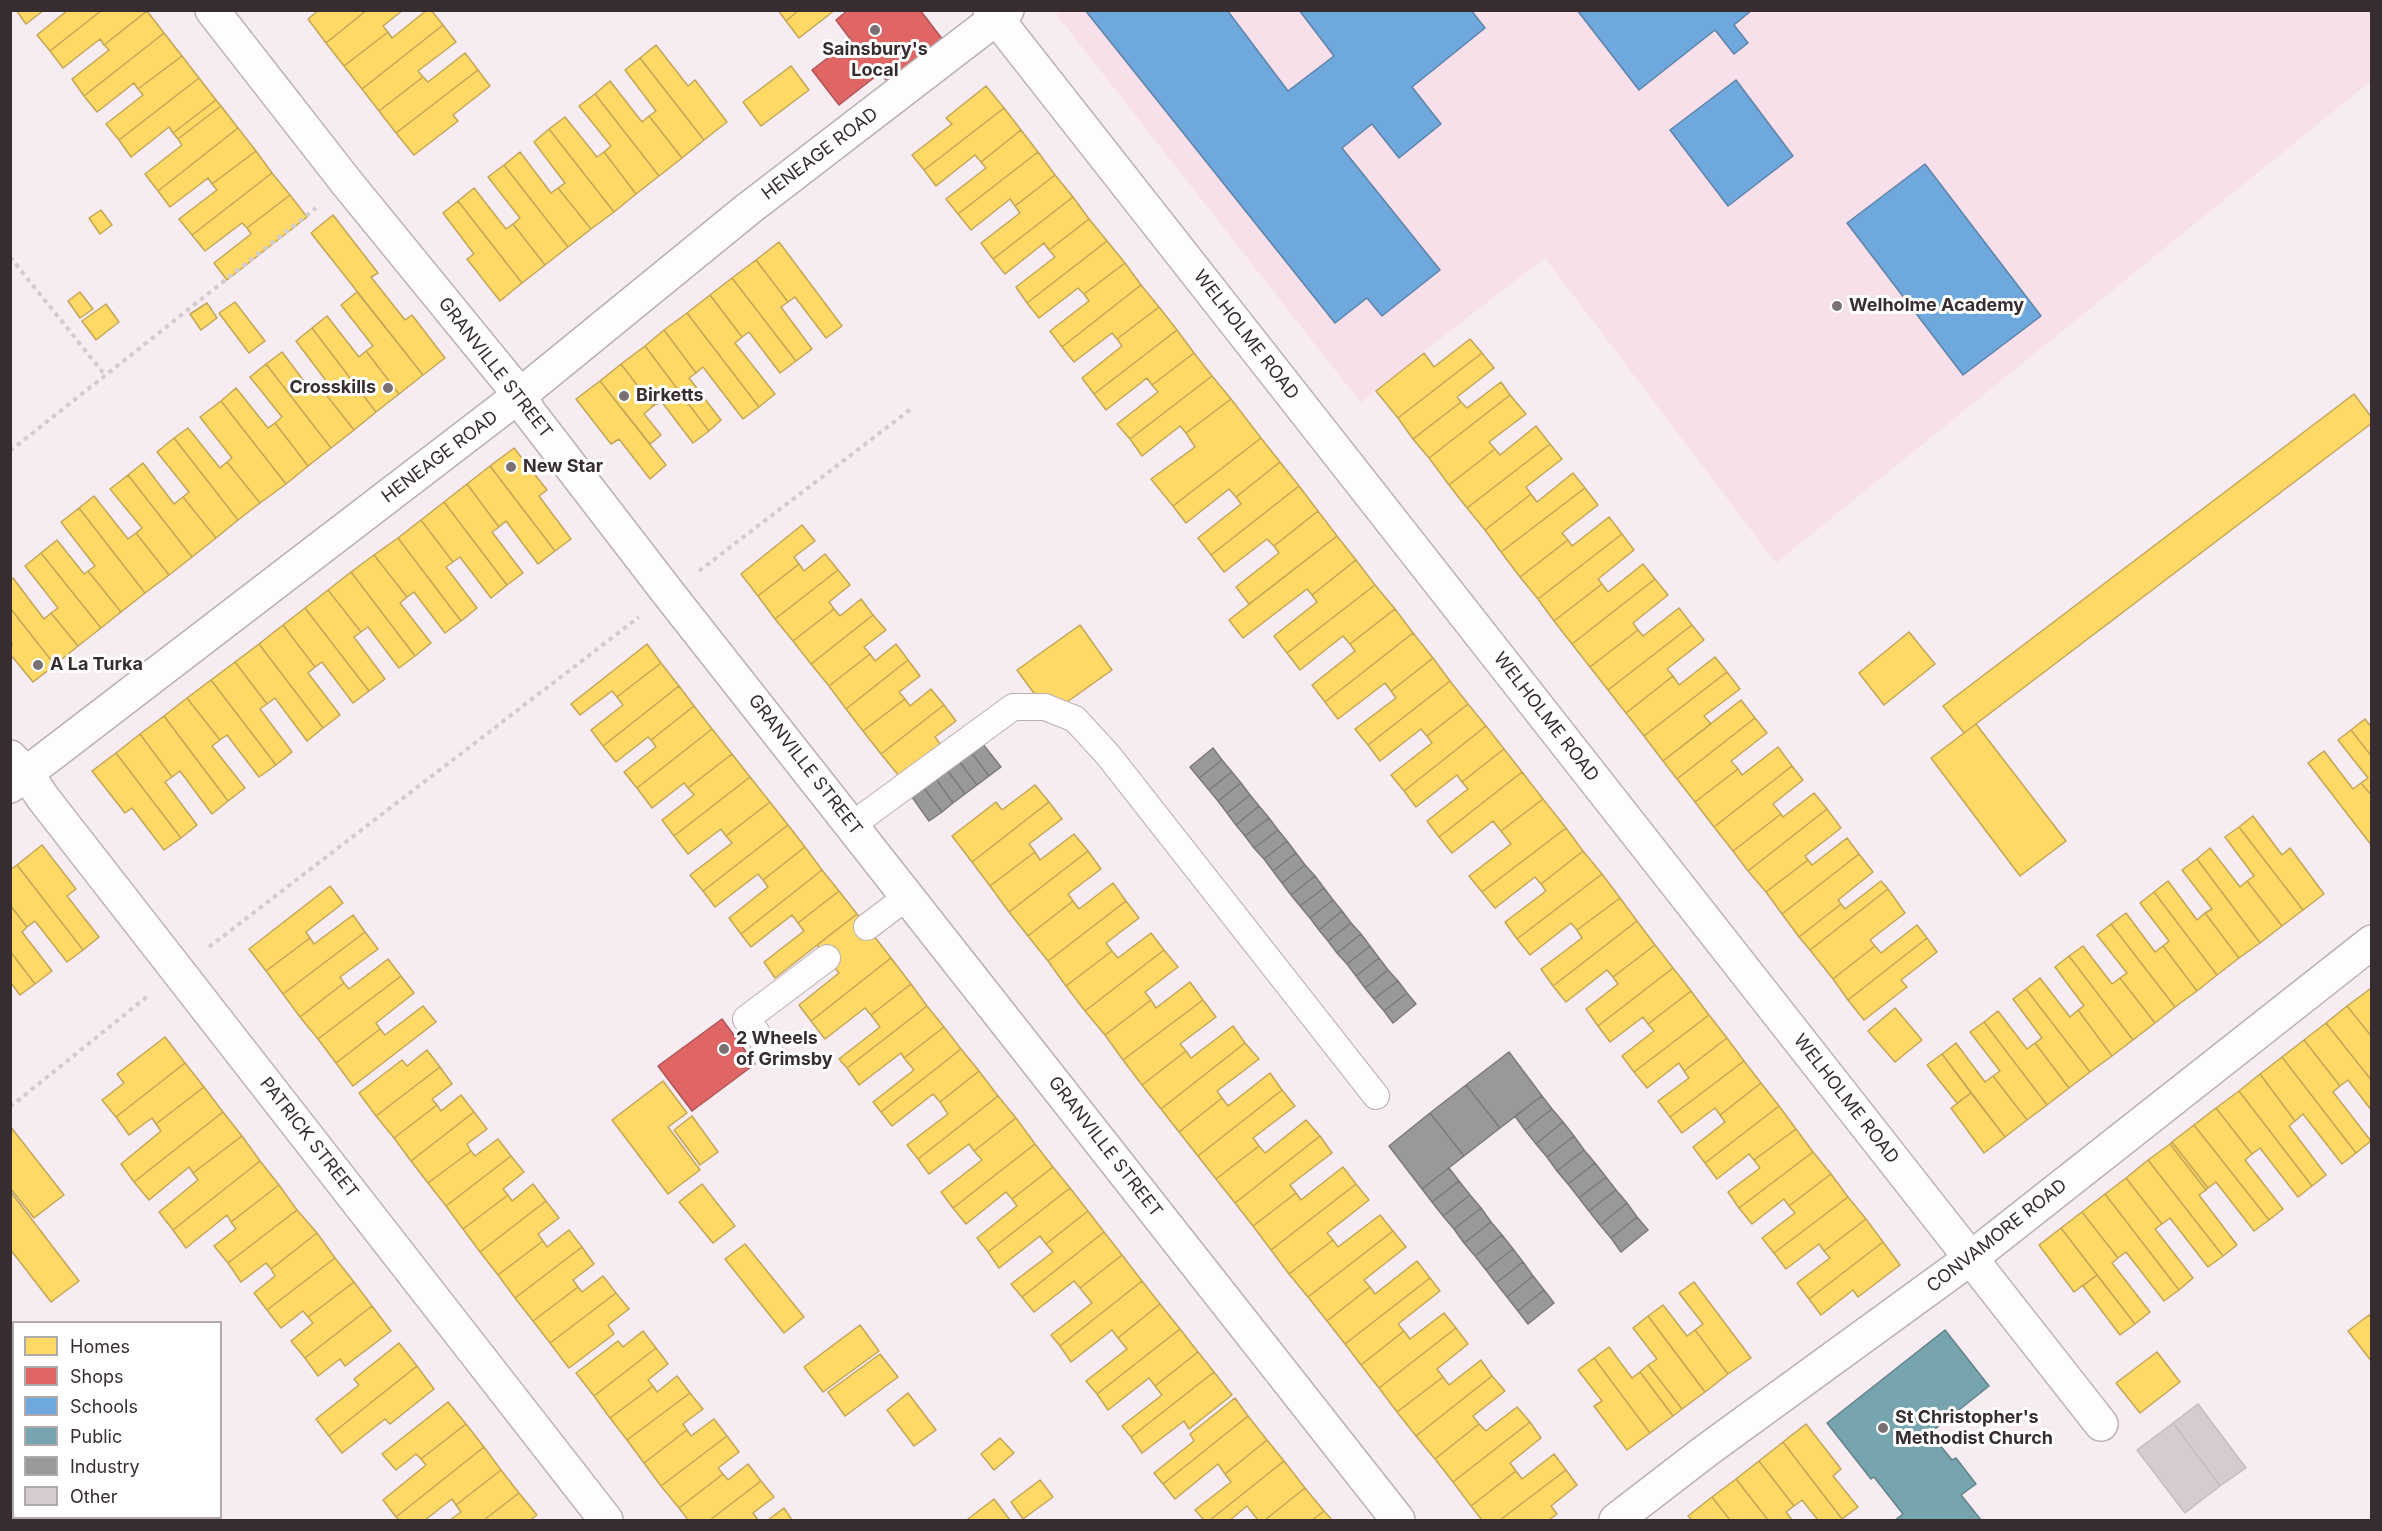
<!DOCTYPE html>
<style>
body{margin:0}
#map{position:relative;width:2382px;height:1531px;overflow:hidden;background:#f7ecf1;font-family:Inter,sans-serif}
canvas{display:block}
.frame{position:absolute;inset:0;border:12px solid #372d31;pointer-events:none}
.legend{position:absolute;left:12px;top:1321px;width:210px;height:198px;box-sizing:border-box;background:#fff;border:2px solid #afabad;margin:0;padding:8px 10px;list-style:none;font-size:18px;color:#372d31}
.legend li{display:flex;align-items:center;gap:12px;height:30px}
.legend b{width:30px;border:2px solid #afabad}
</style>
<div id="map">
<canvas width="2382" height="1531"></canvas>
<div class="frame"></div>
<ul class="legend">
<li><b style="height:16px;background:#ffd966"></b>Homes</li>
<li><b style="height:16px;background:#e06666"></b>Shops</li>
<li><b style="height:16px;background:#6fa8dc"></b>Schools</li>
<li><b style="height:16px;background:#76a5af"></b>Public</li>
<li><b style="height:16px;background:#999"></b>Industry</li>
<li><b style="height:16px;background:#d5ccd0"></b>Other</li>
</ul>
</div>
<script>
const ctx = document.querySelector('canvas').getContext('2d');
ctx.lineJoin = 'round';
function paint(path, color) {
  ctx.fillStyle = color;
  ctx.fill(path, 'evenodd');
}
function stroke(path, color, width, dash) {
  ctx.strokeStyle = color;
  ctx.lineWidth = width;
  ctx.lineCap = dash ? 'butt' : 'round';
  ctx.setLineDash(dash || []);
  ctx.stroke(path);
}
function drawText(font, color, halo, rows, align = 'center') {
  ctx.font = font + ' Inter,sans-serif';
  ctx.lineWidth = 6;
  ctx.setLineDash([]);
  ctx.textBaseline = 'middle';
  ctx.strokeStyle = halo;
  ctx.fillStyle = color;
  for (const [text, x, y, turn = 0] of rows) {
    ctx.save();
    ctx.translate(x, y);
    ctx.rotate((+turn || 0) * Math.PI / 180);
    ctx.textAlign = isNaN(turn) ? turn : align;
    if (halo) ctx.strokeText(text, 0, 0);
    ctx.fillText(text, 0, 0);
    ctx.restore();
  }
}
const built = new Path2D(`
 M1061,10L2371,11V81L1776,563L1545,258L1420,354L1361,403L1056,14Z`);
const homes = new Path2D(`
 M16,10H44L26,24Z
 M68,10H102L50,51L37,35Z
 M102,10L147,11L104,45L100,39L63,68L50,51Z
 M319,10H367L326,43L308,19Z
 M367,10H403L383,26L388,32L344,66L326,43Z
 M427,10H431L443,25L362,89L344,66L388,32L392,38Z
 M778,10H799L786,21Z
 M799,10H835L799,38L786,21Z
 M147,11L164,33L84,96L72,79L109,50L104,45Z
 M443,25L456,42L418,71L423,77L379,111L362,89Z
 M164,33L182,56L138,89L134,83L97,112L84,96Z
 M656,45L688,86L695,80L727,122L704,140L640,58Z
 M465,53L478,70L396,133L379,111L423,77L428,82Z
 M182,56L199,78L119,140L106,124L143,95L138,89Z
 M640,58L704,140L682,158L649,116L656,111L625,70Z
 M791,66L809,90L761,126L743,102Z
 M478,70L490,86L453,115L458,121L414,155L396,133Z
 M199,78L216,100L173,133L169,127L131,157L119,140Z
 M610,81L642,122L649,116L682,158L659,176L595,94Z
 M986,86L1004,108L924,170L912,155L952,124L946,118Z
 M595,94L659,176L636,194L604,152L611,146L579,106Z
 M216,100L221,106L178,139L173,133Z
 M221,106L238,128L158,191L145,174L182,145L178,139Z
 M1004,108L1021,130L981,162L975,155L936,186L924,170Z
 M565,117L597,157L604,152L636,194L614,212L549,129Z
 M238,128L256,151L212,184L208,178L170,207L158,191Z
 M549,129L614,212L591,229L558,188L565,183L534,142Z
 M1021,130L1038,152L958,214L946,199L986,168L981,162Z
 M256,151L272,173L192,235L179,219L217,190L212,184Z
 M520,152L551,193L558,188L591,229L568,247L504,165Z
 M1038,152L1055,175L1015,206L1010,199L971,230L958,214Z
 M504,165L568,247L545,265L513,224L520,218L488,177Z
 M272,173L290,195L247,228L242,223L205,251L192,235Z
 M1055,175L1073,197L993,259L981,243L1020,213L1015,206Z
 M474,188L506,229L513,224L545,265L522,283L458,201Z
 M290,195L307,217L227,280L214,263L251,234L247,228Z
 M1073,197L1089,219L1049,250L1044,243L1005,274L993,259Z
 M458,201L522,283L500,301L467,259L474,254L443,213Z
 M101,210L112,225L100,234L89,218Z
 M333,215L378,273L371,277L405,320L412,315L445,358L423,375L311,233Z
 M1089,219L1107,241L1027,303L1016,287L1055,257L1049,250Z
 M1107,241L1125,263L1084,294L1078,288L1039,318L1027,303Z
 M779,242L842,326L826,338L795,297L788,302L756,260Z
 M756,260L788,302L781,307L812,349L796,361L732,278Z
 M1125,263L1141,285L1062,347L1050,331L1089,301L1084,294Z
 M732,278L796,361L780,373L749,332L742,337L710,295Z
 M1141,285L1159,307L1117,339L1112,333L1074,362L1062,347Z
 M80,292L93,309L80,318L68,301Z
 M357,292L423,375L399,394L366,351L373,346L341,305Z
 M710,295L742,337L735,343L775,394L759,407L687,313Z
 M235,302L265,341L249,353L219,313Z
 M207,303L217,318L201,330L190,314Z
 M106,304L119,322L96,340L82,321Z
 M1159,307L1177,330L1094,394L1082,378L1122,346L1117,339Z
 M687,313L759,407L743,419L703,367L696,373L664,330Z
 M327,316L359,357L366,351L399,394L376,412L312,328Z
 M312,328L376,412L354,430L320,387L327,382L296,341Z
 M664,330L696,373L689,378L721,420L709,431L645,346Z
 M1177,330L1194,353L1152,385L1147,378L1106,410L1094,394Z
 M1470,339L1482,353L1398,418L1376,391L1424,353L1434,367Z
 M645,346L709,431L693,443L661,401L653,406L621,364Z
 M282,352L313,393L320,387L354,430L331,448L266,364Z
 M1194,353L1212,376L1130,439L1117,424L1158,392L1152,385Z
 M1482,353L1494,368L1457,397L1461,402L1413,439L1398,418Z
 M266,364L331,448L308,466L275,423L282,417L250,377Z
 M621,364L653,406L644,414L661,435L650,444L600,381Z
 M1212,376L1231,399L1186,433L1180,426L1142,456L1130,439Z
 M600,381L666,465L650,479L619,439L611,444L576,399Z
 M1501,382L1510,395L1429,458L1413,439L1461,402L1467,408Z
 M236,388L268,428L275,423L308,466L286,484L221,401Z
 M2354,394L2372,418V423L1964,733L1943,706Z
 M1510,395L1526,414L1489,442L1495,449L1449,485L1429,458Z
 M1231,399L1261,438L1173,506L1151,479L1195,447L1186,433Z
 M221,401L286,484L260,503L227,462L232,458L200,417Z
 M1536,426L1550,444L1467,508L1449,485L1495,449L1500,455Z
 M188,428L220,468L227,462L260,503L238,520L174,438Z
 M174,438L238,520L216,538L183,497L189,492L157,452Z
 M1261,438L1280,462L1236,497L1229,489L1186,523L1173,506Z
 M1550,444L1562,459L1526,487L1531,494L1485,530L1467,508Z
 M514,448L547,490L539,496L571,539L555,551L490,466Z
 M1280,462L1299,486L1211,555L1198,538L1241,504L1236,497Z
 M143,463L174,504L183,497L216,538L192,557L128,475Z
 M490,466L555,551L538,564L506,521L499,527L467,484Z
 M1573,473L1585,488L1501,552L1485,530L1531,494L1537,502Z
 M128,475L192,557L169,575L136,533L142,528L110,489Z
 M467,484L499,527L492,532L523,573L507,585L444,502Z
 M1299,486L1318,511L1274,546L1267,539L1224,572L1211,555Z
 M1585,488L1598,505L1562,533L1568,540L1520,577L1501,552Z
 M94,496L128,539L136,533L169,575L145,593L79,508Z
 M444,502L507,585L491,598L460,557L453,562L421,520Z
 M79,508L145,593L121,612L88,571L95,566L61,522Z
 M1318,511L1337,536L1249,604L1236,587L1279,553L1274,546Z
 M1609,517L1622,534L1538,599L1520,577L1568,540L1572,546Z
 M421,520L453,562L446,567L477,608L461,621L398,538Z
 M802,525L815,541L794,557L799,564L758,596L741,574Z
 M1622,534L1634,550L1598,579L1602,584L1554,621L1538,599Z
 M1337,536L1356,560L1312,595L1307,589L1243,638L1229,620Z
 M398,538L461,621L445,633L414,592L407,597L374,555Z
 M57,540L84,574L88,571L121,612L101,628L41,553Z
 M41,553L101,628L78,646L51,613L58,608L25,566Z
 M825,554L838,570L775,619L758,596L799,564L804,571Z
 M374,555L407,597L400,603L431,643L415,656L351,572Z
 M1356,560L1375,585L1287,653L1274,636L1317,602L1312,595Z
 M1643,564L1655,579L1572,644L1554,621L1602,584L1608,592Z
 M838,570L850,585L829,602L834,609L793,641L775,619Z
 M351,572L415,656L399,668L368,627L361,632L328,590Z
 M13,578L44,619L51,613L78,646L55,665L10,608V580Z
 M1655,579L1668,595L1633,623L1638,630L1590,667L1572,644Z
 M1375,585L1395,609L1350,644L1343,636L1300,670L1287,653Z
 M328,590L361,632L354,637L385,679L369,691L305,608Z
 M861,599L873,615L811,664L793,641L834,609L840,616Z
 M10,608L55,665L33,682L10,654L12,644L10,642Z
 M305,608L369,691L353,703L322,662L315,667L283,625Z
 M1679,608L1692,625L1608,690L1590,667L1638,630L1643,636Z
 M1395,609L1413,633L1325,702L1312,685L1355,651L1350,644Z
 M873,615L886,630L864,647L870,654L829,686L811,664Z
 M283,625L315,667L308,673L340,715L323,728L259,644Z
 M1080,625L1112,670L1060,707H1044L1017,670Z
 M1692,625L1704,640L1667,669L1673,676L1626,713L1608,690Z
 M1909,632L1935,664L1884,705L1859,673Z
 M1413,633L1433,658L1391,691L1385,683L1338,719L1325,702Z
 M259,644L323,728L307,741L275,698L267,704L235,662Z
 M647,644L661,663L617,697L612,691L580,715L571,704Z
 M896,644L908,660L846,709L829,686L870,654L875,661Z
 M1715,657L1727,672L1644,736L1626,713L1673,676L1679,685Z
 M1433,658L1450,681L1368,745L1355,729L1396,698L1391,691Z
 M908,660L920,676L899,692L905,699L863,731L846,709Z
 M235,662L267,704L260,709L292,752L276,765L211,680Z
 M661,663L679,686L603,746L591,730L623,705L617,697Z
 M1727,672L1740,689L1704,716L1711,724L1663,761L1644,736Z
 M211,680L276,765L259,777L227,735L220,740L187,698Z
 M1450,681L1468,704L1427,736L1421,729L1380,761L1368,745Z
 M679,686L694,706L651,740L648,737L616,762L603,746Z
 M931,689L944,705L881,754L863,731L905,699L910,706Z
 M187,698L220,740L212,746L245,788L228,801L164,716Z
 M1741,700L1755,718L1677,779L1663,761Z
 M1468,704L1486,726L1404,791L1391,775L1432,743L1427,736Z
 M944,705L956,721L935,737L940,744L899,776L881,754Z
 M694,706L712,729L637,788L624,772L656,747L651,740Z
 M164,716L228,801L212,814L180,771L172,777L140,734Z
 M1755,718L1767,733L1731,761L1738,769L1695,802L1677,779Z
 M2365,719L2372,728V757L2351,730Z
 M1976,724L2066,841L2020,876L1931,758Z
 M1486,726L1504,749L1462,782L1457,775L1416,807L1404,791Z
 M712,729L732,754L688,788L684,783L652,808L637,788Z
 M2351,730L2372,757V796L2361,783L2368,778L2338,740Z
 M140,734L172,777L165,782L197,825L181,838L116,753Z
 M1778,747L1792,766L1714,827L1695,802L1738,769L1742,775Z
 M1504,749L1522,772L1439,837L1427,821L1468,789L1462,782Z
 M2324,751L2353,789L2361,783L2372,796V846L2308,763Z
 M116,753L181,838L164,850L132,808L125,813L92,771Z
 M732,754L750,777L674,836L662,820L694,795L688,788Z
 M1792,766L1803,780L1773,804L1781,814L1733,851L1714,827Z
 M1522,772L1543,799L1501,831L1493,821L1452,853L1439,837Z
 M750,777L770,802L726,836L721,829L688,854L674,836Z
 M1035,785L1049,802L972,862L952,836L996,802L1002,810Z
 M1814,793L1827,809L1748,871L1733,851L1781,814L1783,817Z
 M1543,799L1566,828L1482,892L1469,876L1511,844L1501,831Z
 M770,802L788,825L703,891L690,875L732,843L726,836Z
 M1049,802L1062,819L1029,844L1035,852L990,886L972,862Z
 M1827,809L1841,828L1805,856L1808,860L1766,892L1748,871Z
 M2253,816L2282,855L2290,848L2324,894L2303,910L2239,827Z
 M788,825L805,847L763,880L758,874L715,907L703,891Z
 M2239,827L2303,910L2282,926L2247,881L2254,876L2225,837Z
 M1566,828L1583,851L1541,884L1535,877L1495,908L1482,892Z
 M1074,834L1088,851L1009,912L990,886L1035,852L1040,860Z
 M1847,838L1859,854L1782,914L1766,892L1808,860L1812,865Z
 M42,845L76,889L67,896L99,937L83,950L17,865Z
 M805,847L822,870L741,934L729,918L768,887L763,880Z
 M2210,848L2240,887L2247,881L2282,926L2260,943L2197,859Z
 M1088,851L1101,869L1068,894L1073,901L1028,936L1009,912Z
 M1583,851L1602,874L1517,939L1505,922L1546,891L1541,884Z
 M1859,854L1873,872L1838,900L1841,904L1799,937L1782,914Z
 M2197,859L2260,943L2239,958L2205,913L2212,909L2182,870Z
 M17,865L83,950L67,962L35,921L27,927L10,905V870Z
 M822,870L839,891L798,923L792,915L751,947L741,934Z
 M1602,874L1620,898L1577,930L1571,923L1530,955L1517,939Z
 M1881,881L1888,889L1810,950L1799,937L1841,904L1845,909Z
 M2168,881L2197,920L2205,913L2239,958L2217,975L2154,892Z
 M1113,883L1126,901L1048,961L1028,936L1073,901L1079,909Z
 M330,886L343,903L306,932L310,938L266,971L249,949Z
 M1888,889L1905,913L1870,940L1875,946L1833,979L1810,950Z
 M839,891L857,914L775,978L764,962L804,931L798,923Z
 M2154,892L2217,975L2197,991L2163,946L2169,941L2140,903Z
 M1620,898L1637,921L1553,986L1541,969L1582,938L1577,930Z
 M1126,901L1139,918L1106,943L1112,951L1066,986L1048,961Z
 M10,905L27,927L22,932L52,971L35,984L10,951Z
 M2126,913L2155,952L2163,946L2197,991L2175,1007L2111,924Z
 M857,914L891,958L811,1021L799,1005L839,973L817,945Z
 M353,915L365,932L283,994L266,971L310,938L314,944Z
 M1637,921L1655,945L1613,977L1607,970L1566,1002L1553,986Z
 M2111,924L2175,1007L2155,1023L2120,978L2127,973L2097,935Z
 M1917,925L1927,938L1848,1000L1833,979L1875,946L1881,953Z
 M365,932L378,949L340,977L344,983L300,1017L283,994Z
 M1151,933L1164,950L1085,1011L1066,986L1112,951L1118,958Z
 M1927,938L1937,952L1901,980L1907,987L1864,1020L1848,1000Z
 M1655,945L1673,968L1598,1026L1586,1009L1618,984L1613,977Z
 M2083,946L2112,984L2120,978L2155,1023L2133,1040L2069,956Z
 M1164,950L1178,967L1145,992L1151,1000L1105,1035L1085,1011Z
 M10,951L35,984L20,995L10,982Z
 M2069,956L2133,1040L2112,1056L2078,1010L2084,1006L2055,967Z
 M891,958L911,984L871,1015L865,1008L825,1039L811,1021Z
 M388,959L401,976L318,1039L300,1017L344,983L349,989Z
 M1673,968L1691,991L1648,1024L1643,1017L1610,1042L1598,1026Z
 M401,976L414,993L376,1023L380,1029L336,1063L318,1039Z
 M2040,978L2070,1017L2078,1010L2112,1056L2090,1072L2026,989Z
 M1190,982L1203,1000L1123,1060L1105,1035L1151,1000L1156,1008Z
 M911,984L927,1006L847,1068L839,1059L880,1027L871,1015Z
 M2026,989L2090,1072L2069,1088L2035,1043L2042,1038L2013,999Z
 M2370,989L2372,991V1037L2347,1006Z
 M1691,991L1709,1015L1634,1072L1622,1056L1654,1031L1648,1024Z
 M1203,1000L1216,1017L1180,1044L1186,1051L1142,1085L1123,1060Z
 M423,1006L436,1022L353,1086L336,1063L380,1029L385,1035Z
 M927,1006L944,1027L904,1058L901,1053L859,1085L847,1068Z
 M2347,1006L2372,1037V1081L2326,1023Z
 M1895,1008L1922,1040L1895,1062L1868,1031Z
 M1998,1011L2027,1049L2035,1043L2069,1088L2047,1105L1984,1022Z
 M1709,1015L1727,1038L1684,1071L1679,1063L1647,1088L1634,1072Z
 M1984,1022L2047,1105L2027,1120L1993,1076L2000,1071L1970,1032Z
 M2326,1023L2372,1081V1111L2348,1080L2340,1086L2304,1040Z
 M1233,1026L1245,1043L1161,1109L1142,1085L1186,1051L1191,1058Z
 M944,1027L961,1049L881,1112L873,1102L914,1070L904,1058Z
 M165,1037L185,1063L116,1117L102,1100L124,1083L117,1074Z
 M1727,1038L1744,1061L1670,1117L1658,1101L1689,1078L1684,1071Z
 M2304,1040L2340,1086L2333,1092L2371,1141L2356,1153L2282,1057Z
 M1245,1043L1259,1059L1217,1091L1222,1098L1179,1132L1161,1109Z
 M1956,1043L1985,1082L1993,1076L2027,1120L2005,1137L1942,1054Z
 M961,1049L979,1071L940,1102L933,1094L892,1126L881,1112Z
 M427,1050L440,1067L376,1116L359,1093L402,1060L407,1066Z
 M1942,1054L1971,1093L1957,1103L1927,1065Z
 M2282,1057L2356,1153L2342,1164L2303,1114L2295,1121L2260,1074Z
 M1744,1061L1761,1083L1720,1115L1715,1108L1682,1133L1670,1117Z
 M185,1063L204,1087L156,1124L152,1118L129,1135L116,1117Z
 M440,1067L452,1084L432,1099L437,1105L394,1138L376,1116Z
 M979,1071L998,1096L918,1159L907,1145L948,1114L940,1102Z
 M1270,1073L1282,1090L1198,1156L1179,1132L1222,1098L1228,1106Z
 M2260,1074L2295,1121L2289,1126L2326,1175L2312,1186L2239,1091Z
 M663,1081L687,1113L668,1127L700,1170L668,1194L612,1120Z
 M1761,1083L1779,1106L1705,1163L1693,1147L1725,1122L1720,1115Z
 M204,1087L223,1112L134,1182L121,1164L161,1131L156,1124Z
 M1282,1090L1295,1106L1253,1138L1259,1146L1216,1179L1198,1156Z
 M2239,1091L2312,1186L2298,1197L2260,1148L2252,1154L2216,1108Z
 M1971,1093L2005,1137L1984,1153L1951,1108Z
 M461,1095L474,1112L411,1161L394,1138L437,1105L441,1111Z
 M998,1096L1016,1118L974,1151L969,1144L929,1174L918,1159Z
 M1779,1106L1796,1129L1754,1160L1749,1154L1717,1179L1705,1163Z
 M2216,1108L2252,1154L2245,1160L2283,1209L2269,1220L2194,1125Z
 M223,1112L242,1136L193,1173L189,1167L149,1200L134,1182Z
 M474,1112L487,1129L467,1144L471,1151L428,1183L411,1161Z
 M692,1116L718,1152L700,1165L674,1130Z
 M1016,1118L1035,1144L953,1208L941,1192L982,1160L974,1151Z
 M1306,1120L1320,1136L1235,1203L1216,1179L1259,1146L1265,1153Z
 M2194,1125L2269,1220L2254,1231L2216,1182L2208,1188L2172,1142Z
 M10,1126L64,1195L34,1218L10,1188Z
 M1796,1129L1813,1152L1739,1208L1728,1192L1760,1168L1754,1160Z
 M242,1136L260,1161L173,1230L159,1212L198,1180L193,1173Z
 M1320,1136L1332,1153L1290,1185L1296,1193L1253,1226L1235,1203Z
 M498,1139L511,1156L446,1206L428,1183L471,1151L475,1156Z
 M2172,1142L2208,1188L2206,1190L2170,1144Z
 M1035,1144L1053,1167L1012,1199L1006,1192L966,1224L953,1208Z
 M2170,1144L2206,1190L2199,1195L2237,1245L2223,1256L2148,1160Z
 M1813,1152L1831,1174L1789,1206L1784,1199L1752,1224L1739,1208Z
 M511,1156L524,1172L503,1189L508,1195L463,1229L446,1206Z
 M2148,1160L2223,1256L2208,1267L2170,1218L2162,1224L2126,1178Z
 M260,1161L279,1185L231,1222L227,1215L186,1248L173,1230Z
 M1053,1167L1070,1188L988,1252L977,1238L1017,1206L1012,1199Z
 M1343,1167L1356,1184L1271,1250L1253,1226L1296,1193L1301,1200Z
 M1831,1174L1848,1197L1774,1253L1762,1238L1795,1213L1789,1206Z
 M2126,1178L2162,1224L2155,1229L2193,1278L2179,1290L2105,1194Z
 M533,1184L546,1201L480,1252L463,1229L508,1195L512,1201Z
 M702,1184L735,1226L713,1243L679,1202Z
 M1356,1184L1369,1200L1327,1233L1333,1240L1289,1274L1271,1250Z
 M279,1185L297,1210L228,1263L214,1246L236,1229L231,1222Z
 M1070,1188L1088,1211L1046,1244L1040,1236L999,1268L988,1252Z
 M10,1191L79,1281L51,1302L10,1249Z
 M2105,1194L2179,1290L2164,1301L2126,1252L2118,1258L2082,1212Z
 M1848,1197L1866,1219L1824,1251L1819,1244L1786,1269L1774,1253Z
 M546,1201L559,1218L538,1234L543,1241L498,1275L480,1252Z
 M297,1210L317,1233L271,1269L266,1263L241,1282L228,1263Z
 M1088,1211L1104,1232L1022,1297L1011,1284L1053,1252L1046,1244Z
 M2082,1212L2118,1258L2112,1263L2150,1312L2135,1324L2061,1228Z
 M1380,1215L1393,1231L1308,1297L1289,1274L1333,1240L1338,1247Z
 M1866,1219L1883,1242L1809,1299L1797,1283L1830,1258L1824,1251Z
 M2061,1228L2097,1275L2074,1292L2039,1245Z
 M569,1230L582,1247L515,1298L498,1275L543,1241L547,1247Z
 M1393,1231L1406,1247L1364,1280L1370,1287L1327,1321L1308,1297Z
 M1104,1232L1122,1255L1080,1288L1074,1281L1034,1312L1022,1297Z
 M317,1233L335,1258L267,1310L254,1293L275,1276L271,1269Z
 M1883,1242L1900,1265L1858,1297L1853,1290L1821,1315L1809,1299Z
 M745,1244L804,1317L784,1333L725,1259Z
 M582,1247L594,1264L573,1280L578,1287L533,1321L515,1298Z
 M1122,1255L1142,1281L1060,1346L1051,1335L1092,1303L1080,1288Z
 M335,1258L354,1282L308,1317L303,1311L281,1328L267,1310Z
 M1417,1261L1430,1278L1345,1344L1327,1321L1370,1287L1375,1294Z
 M2097,1275L2135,1324L2120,1335L2083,1286Z
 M603,1276L616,1293L550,1343L533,1321L578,1287L582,1292Z
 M1430,1278L1440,1291L1398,1324L1404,1331L1361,1365L1345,1344Z
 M1142,1281L1160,1304L1118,1338L1112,1330L1071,1362L1060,1346Z
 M354,1282L372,1306L305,1358L291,1341L313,1323L308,1317Z
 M1694,1282L1751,1358L1728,1374L1695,1330L1703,1324L1679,1293Z
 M616,1293L629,1309L608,1325L614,1334L569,1368L550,1343Z
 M1160,1304L1180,1329L1097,1394L1086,1381L1127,1349L1118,1338Z
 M1663,1305L1687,1336L1695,1330L1728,1374L1705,1392L1648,1316Z
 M372,1306L391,1331L345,1366L340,1359L318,1376L305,1358Z
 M1444,1313L1456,1328L1379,1388L1361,1365L1404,1331L1410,1339Z
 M2369,1315L2372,1319V1362L2348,1331Z
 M1648,1316L1705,1392L1682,1409L1648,1365L1657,1359L1633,1328Z
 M860,1325L879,1351L823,1392L804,1367Z
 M1456,1328L1468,1344L1437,1369L1443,1377L1397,1412L1379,1388Z
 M1180,1329L1198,1352L1155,1386L1149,1378L1108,1410L1097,1394Z
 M643,1331L656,1348L594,1396L576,1373L618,1341L623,1347Z
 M399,1343L417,1366L329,1436L316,1419L359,1385L354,1379Z
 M1609,1347L1632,1378L1640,1372L1673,1416L1650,1433L1594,1358Z
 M656,1348L668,1364L648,1380L653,1386L610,1418L594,1396Z
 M1198,1352L1214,1372L1131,1437L1122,1426L1162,1395L1155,1386Z
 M2157,1352L2180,1382L2140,1413L2116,1383Z
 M880,1354L898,1377L845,1416L828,1392Z
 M1594,1358L1650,1433L1627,1450L1594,1406L1602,1401L1578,1370Z
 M1481,1360L1492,1376L1416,1436L1397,1412L1443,1377L1449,1385Z
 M1648,1365L1682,1409L1673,1416L1640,1372Z
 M417,1366L434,1389L390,1424L385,1419L342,1453L329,1436Z
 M1214,1372L1232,1395L1189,1429L1184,1421L1142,1453L1131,1437Z
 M677,1376L690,1393L627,1440L610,1418L653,1386L657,1392Z
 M1492,1376L1505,1391L1473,1416L1479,1424L1435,1459L1416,1436Z
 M690,1393L703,1409L683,1424L687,1430L644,1463L627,1440Z
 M908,1393L936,1430L914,1446L887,1410Z
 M1235,1398L1248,1416L1163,1484L1154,1473L1194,1441L1190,1434Z
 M448,1402L466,1424L421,1459L416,1454L396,1470L382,1454Z
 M1517,1407L1530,1422L1453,1482L1435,1459L1479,1424L1486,1431Z
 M1248,1416L1267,1440L1225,1474L1218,1464L1175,1499L1163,1484Z
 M714,1419L727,1436L661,1486L644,1463L687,1430L691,1436Z
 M1530,1422L1541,1438L1510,1463L1516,1471L1471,1506L1453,1482Z
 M466,1424L484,1447L396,1517L383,1500L426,1465L421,1459Z
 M1806,1424L1841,1469L1833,1476L1858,1507L1842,1519L1783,1442Z
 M727,1436L739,1452L718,1468L723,1474L679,1508L661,1486Z
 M1000,1438L1014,1453L994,1470L981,1454Z
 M1267,1440L1284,1461L1210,1520H1204L1195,1510L1231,1482L1225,1474Z
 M1783,1442L1842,1519L1841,1520H1818L1802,1500L1794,1506L1759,1461Z
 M484,1447L501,1470L456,1505L452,1499L425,1520H399L396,1517Z
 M1554,1454L1566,1470L1500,1520H1482L1471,1506L1516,1471L1522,1479Z
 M1284,1461L1305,1488L1265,1520H1258L1247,1506L1230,1520H1210Z
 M1759,1461L1794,1506L1786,1512L1792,1520H1768L1736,1479Z
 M748,1464L761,1481L710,1520H688L679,1508L723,1474L728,1480Z
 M501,1470L519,1493L484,1520H450L461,1512L456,1505Z
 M1566,1470L1577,1485L1551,1506L1557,1514L1549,1520H1500Z
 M14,1472V1505L10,1508V1474Z
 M1736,1479L1768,1520H1730L1712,1497Z
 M1040,1480L1053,1497L1023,1519L1011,1502Z
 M761,1481L774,1497L753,1513L758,1520H710Z
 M1305,1488L1324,1511L1312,1520H1265Z
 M519,1493L537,1515L530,1520H484Z
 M1712,1497L1730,1520H1692L1688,1516Z
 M994,1499L1010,1520H969L968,1519Z
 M14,1505V1518H43L39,1520H10V1508Z
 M784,1508L792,1520H768Z
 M1324,1511L1332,1520H1312Z
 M43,1518H76L72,1520H39Z`);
const shops = new Path2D(`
 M848,10H920L943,40L888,82L880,73L839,105L812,70L851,40L836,20Z
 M722,1019L755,1064L692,1111L658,1066Z`);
const schools = new Path2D(`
 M1085,10H1227L1288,91L1334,56L1299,10H1471L1485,28L1412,87L1441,124L1399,158L1372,124L1342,148L1440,270L1382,316L1367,298L1335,323Z
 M1577,10H1752L1734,25L1748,43L1734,54L1715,30L1639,90Z
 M1736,80L1793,156L1728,206L1670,130Z
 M1925,164L2041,316L1963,375L1847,223Z`);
const public = new Path2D(`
 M1945,1330L1989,1386L1930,1433L1952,1460L1956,1458L1976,1484L1961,1495L1981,1520H1895L1903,1514L1874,1477L1871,1479L1827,1423Z`);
const industry = new Path2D(`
 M982,743L1001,767L989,776L971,752Z
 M1213,748L1222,760L1199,778L1190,767Z
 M971,752L989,776L977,785L959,761Z
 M1222,760L1232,772L1209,790L1199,778Z
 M959,761L977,785L965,794L947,770Z
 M947,770L965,794L953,803L936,779Z
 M1232,772L1241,783L1218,801L1209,790Z
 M936,779L953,803L942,812L924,788Z
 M1241,783L1250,795L1227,813L1218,801Z
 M924,788L942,812L929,821L912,797Z
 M1250,795L1259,806L1236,825L1227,813Z
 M1259,806L1269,818L1245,836L1236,825Z
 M1269,818L1278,830L1254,848L1245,836Z
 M1278,830L1287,841L1264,859L1254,848Z
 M1287,841L1296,853L1273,871L1264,859Z
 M1296,853L1305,865L1282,883L1273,871Z
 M1305,865L1315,876L1291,895L1282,883Z
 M1315,876L1324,888L1300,906L1291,895Z
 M1324,888L1333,900L1310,918L1300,906Z
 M1333,900L1342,911L1319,930L1310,918Z
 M1342,911L1351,923L1328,941L1319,930Z
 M1351,923L1361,934L1337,953L1328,941Z
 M1361,934L1370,946L1347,964L1337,953Z
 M1370,946L1379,958L1356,976L1347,964Z
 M1379,958L1388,970L1365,988L1356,976Z
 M1388,970L1398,981L1374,999L1365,988Z
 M1398,981L1407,993L1384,1011L1374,999Z
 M1407,993L1416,1004L1393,1023L1384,1011Z
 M1509,1052L1542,1096L1500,1128L1466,1085Z
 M1466,1085L1500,1128L1464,1156L1430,1113Z
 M1542,1096L1552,1109L1525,1130L1515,1116Z
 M1552,1109L1563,1122L1536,1144L1525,1130Z
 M1430,1113L1464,1156L1422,1189L1389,1146Z
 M1563,1122L1574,1136L1547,1157L1536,1144Z
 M1574,1136L1584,1150L1557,1171L1547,1157Z
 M1584,1150L1595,1163L1568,1184L1557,1171Z
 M1595,1163L1606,1177L1579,1198L1568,1184Z
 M1449,1168L1459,1181L1432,1202L1422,1189Z
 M1606,1177L1616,1190L1589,1211L1579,1198Z
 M1459,1181L1470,1195L1443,1216L1432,1202Z
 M1616,1190L1627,1203L1600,1225L1589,1211Z
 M1470,1195L1481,1208L1454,1229L1443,1216Z
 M1627,1203L1637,1217L1611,1238L1600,1225Z
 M1481,1208L1491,1222L1464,1243L1454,1229Z
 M1637,1217L1648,1230L1621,1252L1611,1238Z
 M1491,1222L1502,1235L1475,1256L1464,1243Z
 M1502,1235L1513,1249L1486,1270L1475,1256Z
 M1513,1249L1523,1262L1496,1283L1486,1270Z
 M1523,1262L1533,1276L1507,1297L1496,1283Z
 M1533,1276L1544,1290L1518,1311L1507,1297Z
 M1544,1290L1554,1303L1528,1324L1518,1311Z`);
const building = new Path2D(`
 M2198,1404L2246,1468L2220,1486L2173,1423Z
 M2173,1423L2220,1486L2185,1513L2137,1450Z`);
const path = new Path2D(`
 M10,257L105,375
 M10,451L316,208
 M699,571L911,409
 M209,947L639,617
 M10,1107L149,995`);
const lane = new Path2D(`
 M852,825L1013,707H1045L1075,719L1108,755L1376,1096
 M867,927L908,896
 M769,1049L746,1019L827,958`);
const street = new Path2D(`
 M212,10L347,183L520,395L529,412L669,594L1398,1520
 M990,10L2101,1424
 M10,757L27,774L43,798L606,1520
 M10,786L520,395L748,209L1007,10
 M1616,1520L1707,1450L1971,1258L2372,942`);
const markers = [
 [875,30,6,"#7a7074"],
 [1837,306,6,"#7a7074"],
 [388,388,6,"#7a7074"],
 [624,396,6,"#7a7074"],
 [511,467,6,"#7a7074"],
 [38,665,6,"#7a7074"],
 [724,1049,6,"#7a7074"],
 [1883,1428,6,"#7a7074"]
];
const poiNames = [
 ["Sainsbury's",875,50,"center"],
 ["Local",875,71,"center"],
 ["Welholme Academy",1849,306],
 ["Crosskills",376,388,"right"],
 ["Birketts",636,396],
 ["New Star",523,467],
 ["A La Turka",50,665],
 ["2 Wheels",736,1039],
 ["of Grimsby",736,1060],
 ["St Christopher's",1895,1418],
 ["Methodist Church",1895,1439]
];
const streetNames = [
 ["HENEAGE ROAD",820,154,-37],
 ["WELHOLME ROAD",1246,335,52],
 ["GRANVILLE STREET",495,368,52],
 ["HENEAGE ROAD",440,457,-37],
 ["WELHOLME ROAD",1546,717,52],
 ["GRANVILLE STREET",805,765,52],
 ["WELHOLME ROAD",1846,1099,52],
 ["PATRICK STREET",309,1138,52],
 ["GRANVILLE STREET",1105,1147,52],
 ["CONVAMORE ROAD",1997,1236,-38]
];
paint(built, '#f8e0eb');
paint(homes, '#ffd966');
stroke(homes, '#c3a556', 1.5);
paint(shops, '#e06666');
stroke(shops, '#ad5556', 1.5);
paint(schools, '#6fa8dc');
stroke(schools, '#5e83a9', 1.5);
paint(public, '#76a5af');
stroke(public, '#638189', 1.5);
paint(industry, '#999');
stroke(industry, '#7c797a', 1.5);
paint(building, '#d5ccd0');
stroke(building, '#c5bcc0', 1.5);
stroke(lane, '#b9b0b4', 28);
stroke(street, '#b9b0b4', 36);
stroke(path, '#d2ccce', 4, [4.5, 4.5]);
stroke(lane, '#fefcfd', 26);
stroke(street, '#fefcfd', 33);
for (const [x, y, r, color] of markers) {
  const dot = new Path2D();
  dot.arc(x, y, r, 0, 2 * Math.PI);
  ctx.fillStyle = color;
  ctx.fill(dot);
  stroke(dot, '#fff', 2);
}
drawText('bold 18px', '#372d31', '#fff', poiNames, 'left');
drawText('18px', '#372d31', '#fff', streetNames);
</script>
